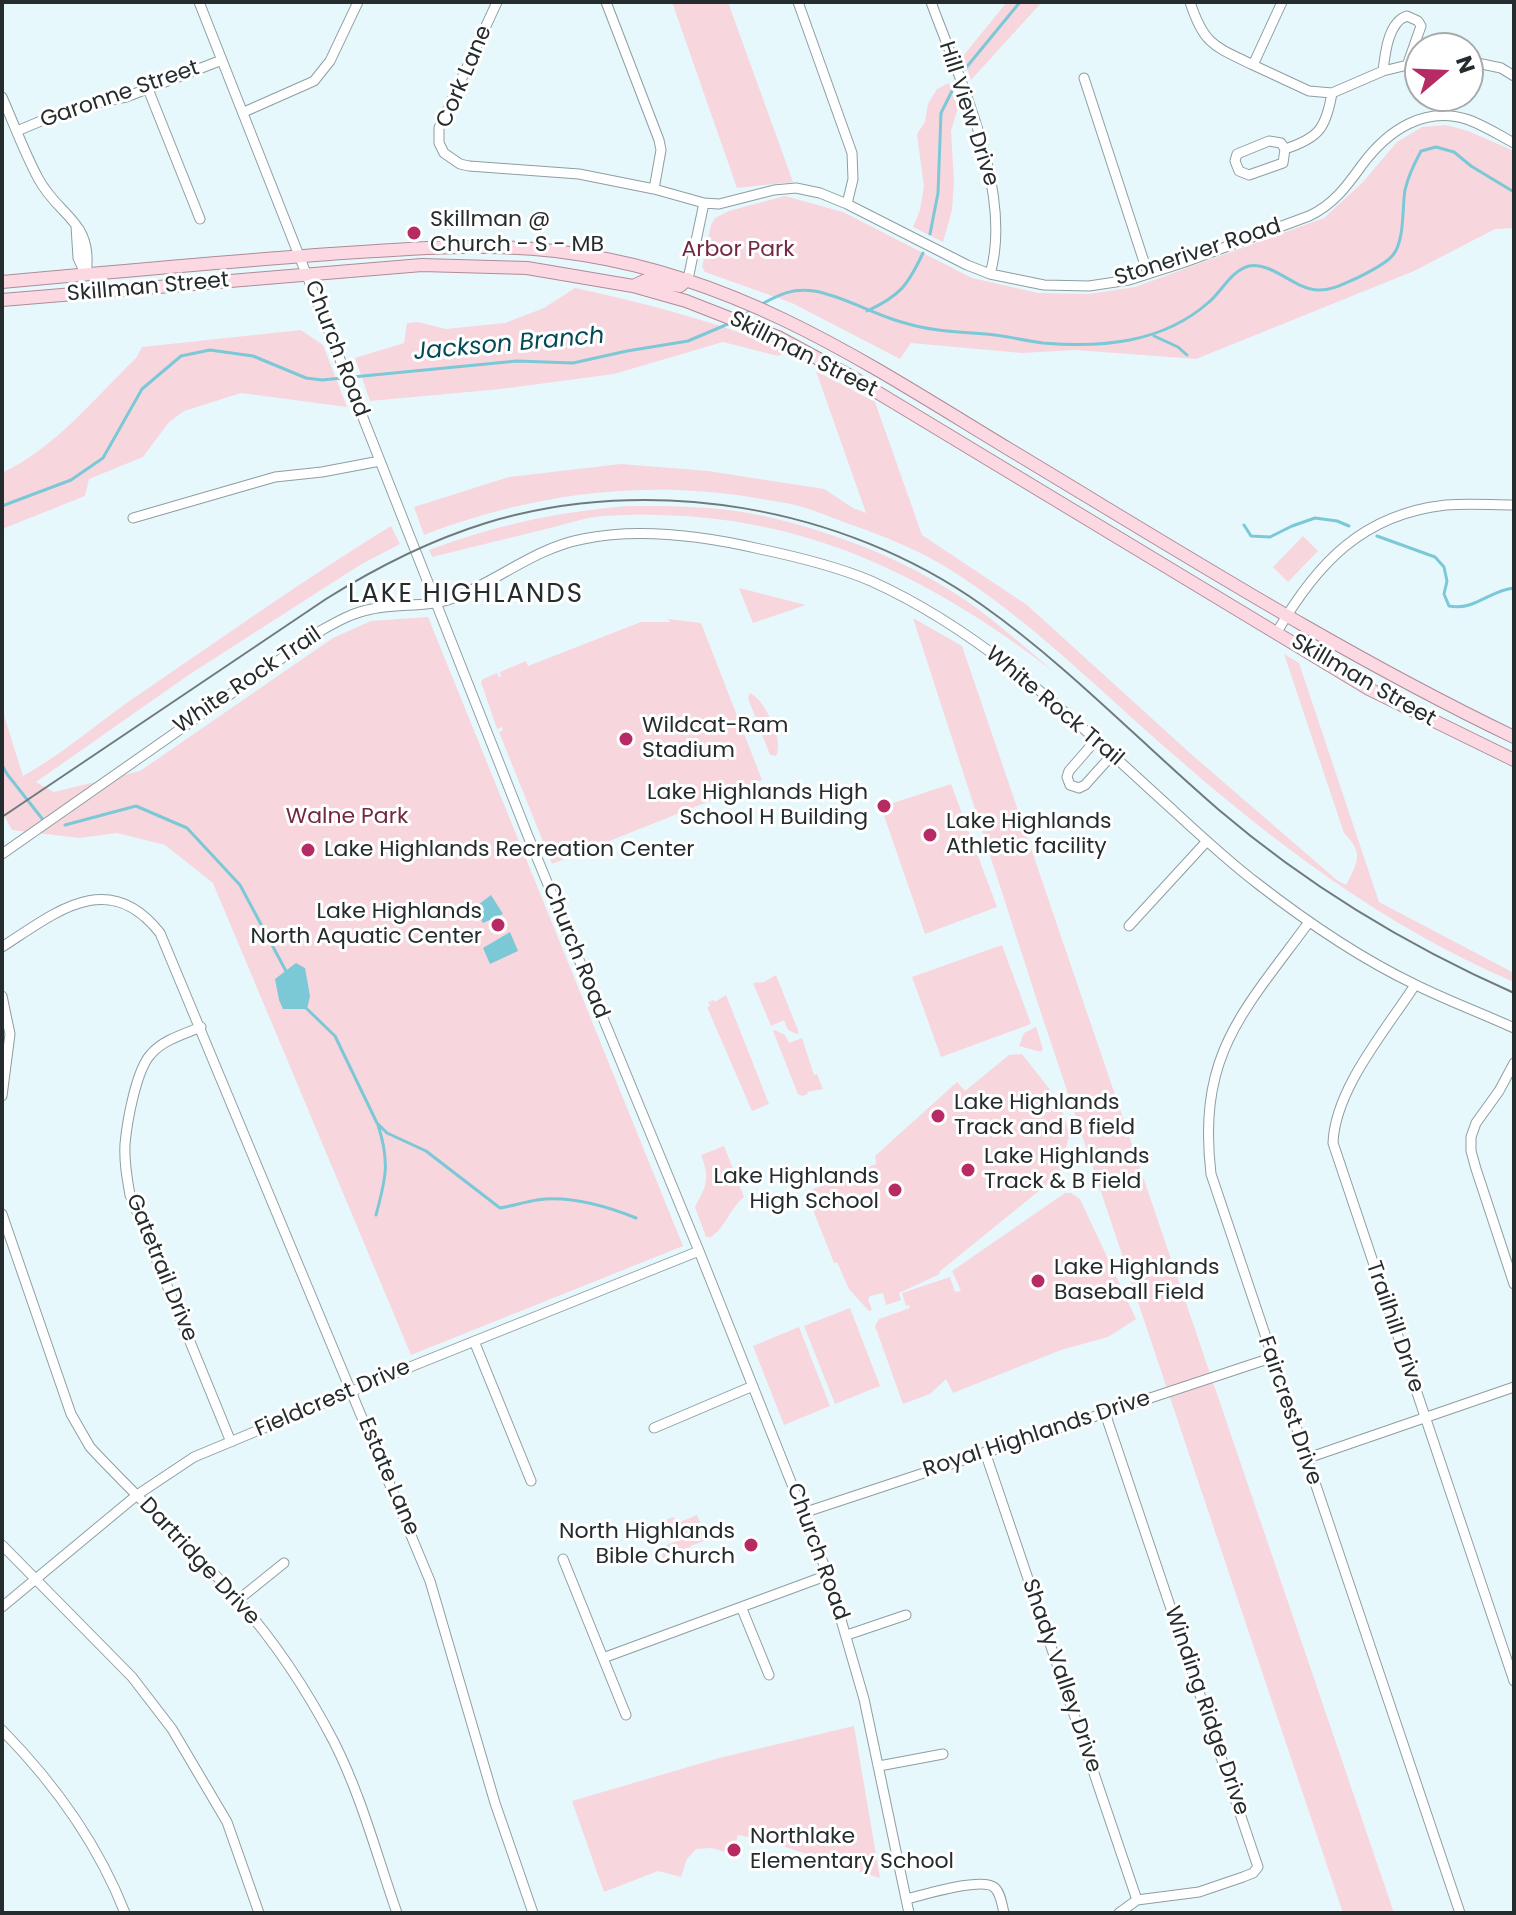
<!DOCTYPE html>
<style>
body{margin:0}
#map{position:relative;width:1516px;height:1915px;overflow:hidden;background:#e6f8fc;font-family:Poppins,sans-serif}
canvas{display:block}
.frame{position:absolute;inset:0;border:4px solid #252c2d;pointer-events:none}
.north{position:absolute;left:1404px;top:32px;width:80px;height:80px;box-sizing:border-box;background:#fff;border:2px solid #a8abab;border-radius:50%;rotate:71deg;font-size:22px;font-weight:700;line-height:32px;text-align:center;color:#252c2d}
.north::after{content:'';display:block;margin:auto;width:28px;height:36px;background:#b62b64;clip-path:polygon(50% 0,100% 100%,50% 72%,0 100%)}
</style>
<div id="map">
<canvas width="1516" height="1915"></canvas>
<div class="frame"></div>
<div class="north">N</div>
</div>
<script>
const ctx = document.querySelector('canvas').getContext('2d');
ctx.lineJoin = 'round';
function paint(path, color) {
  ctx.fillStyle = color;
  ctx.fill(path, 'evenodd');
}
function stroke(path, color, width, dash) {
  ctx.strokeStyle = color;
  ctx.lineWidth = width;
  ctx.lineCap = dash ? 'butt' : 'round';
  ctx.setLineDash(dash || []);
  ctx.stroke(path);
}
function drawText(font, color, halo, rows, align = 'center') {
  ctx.font = font + ' Poppins,sans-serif';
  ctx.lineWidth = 6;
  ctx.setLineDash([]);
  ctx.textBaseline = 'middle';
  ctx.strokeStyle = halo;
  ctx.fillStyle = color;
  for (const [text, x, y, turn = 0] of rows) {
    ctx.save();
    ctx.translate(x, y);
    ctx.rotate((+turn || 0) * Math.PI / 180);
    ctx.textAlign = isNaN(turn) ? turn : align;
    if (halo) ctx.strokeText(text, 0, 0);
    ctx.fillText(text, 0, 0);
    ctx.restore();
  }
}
const green = new Path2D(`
 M672,2H728L793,182L737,188Z
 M1007,2H1042L971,80L963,56Z
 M949,83L958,108L951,131L954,182L952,210L943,242L913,227L920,210L924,187L917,134L925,122L928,104L937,89Z
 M1446,125L1468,131L1514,151V228L1495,229L1414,271L1196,359L1075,350L1022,353L911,343L900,359L792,303L705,272L702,267L711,225L715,218L729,211L785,196L843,212L972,278L1038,293L1089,294L1135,287L1324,218L1362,183L1397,142L1422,127Z
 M575,288C648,304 719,322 788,351L778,356L723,342L614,374L501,389L370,401L355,358L404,343L407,323L418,322L446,329L505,323L544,308Z
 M301,330L323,345L347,407L241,393L184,411L169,422L143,457L89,479L85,496L2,529V473C55,448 95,398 136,358L142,347Z
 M816,371L875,402L922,535L1027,605L1191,754L1338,881L1346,885C1358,862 1364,853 1344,833L1284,654L1299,663L1379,902L1514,973V982C1383,926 1273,842 1167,749C1096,687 1029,619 949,569C919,550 886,537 852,525C835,519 817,511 799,506C785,502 770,501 756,498C642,479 531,494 424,535L414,507L509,477L621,464L708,471L824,489L853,508L866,513Z
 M628,506C668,506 709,506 749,513C825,528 905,558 968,602C998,623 1025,647 1053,671C914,565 782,505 603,516C586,517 567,524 550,528C511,538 471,547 432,557L429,550C496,525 556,512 628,506Z
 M391,526L400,544L360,565L190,674L36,782L54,792L140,771L333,638L371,621L428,617L683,1246L411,1355L213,883L165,845L117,833L79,838L12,830L2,812V709L23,776C61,755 93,727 128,702C215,643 301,581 391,526Z
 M1303,536L1318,551L1288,582L1273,567Z
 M739,588L806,605L753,623Z
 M913,618L962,646L1394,1913H1343L1044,1022Z
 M668,619L701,623L762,780L552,864L499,732L503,730L502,727L497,729L481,682L483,679L497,673L499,677H501L500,672L526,661L528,666L641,622H670Z
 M750,693C765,700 785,742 776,756L770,755L748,698Z
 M951,784L997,907L925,934L881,807Z
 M1002,945L1031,1024L941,1057L912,977Z
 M776,975L799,1033L797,1034L788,1030L784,1020L771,1026L753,983L764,982Z
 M726,995L769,1104L752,1111L707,1007L710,1006L708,1002L714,1000L715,1002Z
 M1036,1027L1043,1049L1041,1052L1019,1046L1024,1033Z
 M775,1030L785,1035L789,1043L802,1038L814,1075L817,1074L823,1089L807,1092L808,1094L802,1096L798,1094L773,1031Z
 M1022,1054L1051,1091L1064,1116L1069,1134L1061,1173L939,1272L940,1274L899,1293L901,1300L886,1305L883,1293L870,1296L868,1299L872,1310L869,1311L849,1289L837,1262L834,1263L806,1192L876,1164L875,1156L957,1082L965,1091L1009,1055Z
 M724,1146L744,1197C730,1208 726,1227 711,1237H706L695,1207C707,1185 710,1179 701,1155Z
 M1065,1193H1071L1080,1199L1136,1319L1108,1337L1061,1350L953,1393L946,1379L930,1394L903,1404L875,1326L879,1319L910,1308L909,1305L906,1306L902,1293L950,1277L955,1292L961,1291L952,1271Z
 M850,1308L880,1386L835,1404L804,1326Z
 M799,1327L830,1406L784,1425L753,1346Z
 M697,1515L707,1540L690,1546L691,1549L662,1560L664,1546L686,1537L688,1541L680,1522Z
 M674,1517L683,1536L671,1541L663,1521Z
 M854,1726L880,1878L767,1841L738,1835L732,1854L712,1848L696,1849L687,1859L681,1877L658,1871L604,1892L572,1801L719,1758Z`);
const water = new Path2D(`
 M491,895L503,914L483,923L474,908Z
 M510,932L518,951L490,964L483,948Z
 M296,963L305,968L310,996L307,1009H283L279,1000L275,979Z`);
const stream = new Path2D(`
 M965,69L1020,2
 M930,234L938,193L941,113L953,89
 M762,304C780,294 793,288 814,291C844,296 874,315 905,323C934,332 965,332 995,335C1011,337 1027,341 1043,343C1102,348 1163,343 1209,302C1221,292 1232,270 1249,266C1273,262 1294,289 1317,290C1331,291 1345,283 1357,278C1367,273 1386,264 1393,255C1405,240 1402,207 1405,190C1408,176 1414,164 1421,151L1436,147L1454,152L1471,166L1514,192
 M867,311C900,296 908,285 923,253
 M738,318L752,310
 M1154,336L1178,347L1187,355
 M2,506L71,480L103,458L142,389L181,356L210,350L253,356L306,378L322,380L517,361L573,363L627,351L688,341L728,324
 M1244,525L1251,536L1270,537L1292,526L1315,518L1337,521L1349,526
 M1377,536L1435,557L1444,567L1447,581L1444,594L1449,606C1475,611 1490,590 1514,588
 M2,765L7,774L44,821
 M65,825L136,806L187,828L240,885L287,973
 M306,1008L335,1036L377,1123L387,1133L426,1151L500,1208C512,1206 525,1202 537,1200C570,1195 606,1206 636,1218
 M376,1215C386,1178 390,1162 378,1125`);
const minor = new Path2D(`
 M199,2L528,836L699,1251L828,1575L864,1699L909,1913
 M497,2L439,128V143L444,153L460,164L469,166L579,174L654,189L704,203L719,204L774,190L796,188L820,193L847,204L967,265L990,274L1044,285L1089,286L1129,280L1185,262L1309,216C1333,205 1347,186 1362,165C1388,130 1425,105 1469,120C1485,126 1499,135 1514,143
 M606,2L659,140L661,150L654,189
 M798,2L852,153L853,179L847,204
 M931,2C959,79 1014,193 990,274
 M1190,2C1204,45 1214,46 1253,65L1282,2
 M1468,61L1501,68L1514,76
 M1253,65L1309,91L1332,93L1383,71L1420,62
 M1383,71C1385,54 1388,22 1407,16L1418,21L1421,26L1408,63
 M1084,78L1148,274
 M148,89L200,219
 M2,97C14,124 24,152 38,178C59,218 94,220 86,275
 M244,112L314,81L330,61L358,2
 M17,131L72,108L126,97L222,60
 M1269,141L1281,143L1285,149L1283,163L1249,175L1239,171L1235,161L1237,154Z
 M1285,149C1319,138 1326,128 1332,93
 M76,226L78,258L85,273
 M688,279L704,203
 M133,518L275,477L322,472L380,461
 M1277,632C1317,563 1363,514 1446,505C1469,503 1491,505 1514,505
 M1095,741L1069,771L1067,777L1070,785L1079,788L1085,785L1112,755
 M2,854L322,630C338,621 354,612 372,609C399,603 427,608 453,598C498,581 535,548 583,539C640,527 704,536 760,549C798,557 836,566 871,581C989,634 1081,727 1175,812C1202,837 1229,862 1258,884C1307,922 1358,957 1414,984C1446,1000 1481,1013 1514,1028
 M1309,922C1243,1012 1197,1054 1211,1174L1460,1913
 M1129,926L1207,841
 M2,947C55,913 108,867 160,933L430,1581L495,1803L533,1913
 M1415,985C1386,1030 1335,1089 1333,1143L1514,1681
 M2,996L10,1034L2,1096
 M201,1027C184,1034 163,1040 151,1054C136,1070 127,1122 125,1144C124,1162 127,1178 130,1195L231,1442
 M1514,1063L1499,1091L1476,1123L1471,1137V1151L1476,1169L1514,1284
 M2,1214L71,1414L90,1447C138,1499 192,1547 238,1600C275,1642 308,1692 334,1742C361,1795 377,1856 397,1913
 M474,1341L531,1481
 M1105,1413L1258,1867L1253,1873L1243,1877L1199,1892L1137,1900L1119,1913
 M654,1428L753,1386
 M985,1452L1137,1900
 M1305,1459L1514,1387
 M803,1513L1271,1358
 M2,1545L132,1677L172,1729L227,1822L259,1913
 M563,1559L626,1715
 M238,1600L284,1563
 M2,1607L137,1495L194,1457L415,1365L699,1251
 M742,1609L769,1675
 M847,1635L906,1615
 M603,1658L828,1575
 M2,1730C54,1783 98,1844 125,1913
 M879,1766L943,1754
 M906,1899C924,1895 983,1876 995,1888C1001,1894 1002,1905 1004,1913`);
const major = new Path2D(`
 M2,282C111,272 220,262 330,254C415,248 499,241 584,255C746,281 870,365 1007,448C1174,548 1339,653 1514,737
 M633,286L646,280L680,286L688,279
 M2,300L422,265L527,268L633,286L686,301L778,337L852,377L1369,689L1514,760`);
const tram = new Path2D(`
 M2,817L326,599C377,567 428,541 486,523C650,473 842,506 982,605C1067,665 1140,742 1219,810C1308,886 1408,946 1514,993`);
const markers = [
 [414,233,8,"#b62b64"],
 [626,739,8,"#b62b64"],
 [884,806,8,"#b62b64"],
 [930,835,8,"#b62b64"],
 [308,850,8,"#b62b64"],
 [498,925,8,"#b62b64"],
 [938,1116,8,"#b62b64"],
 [968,1170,8,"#b62b64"],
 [895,1190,8,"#b62b64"],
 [1038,1281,8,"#b62b64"],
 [751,1545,8,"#b62b64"],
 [734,1850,8,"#b62b64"]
];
const streetNames = [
 ["Cork Lane",465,77,-67],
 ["Garonne Street",120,95,-19],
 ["Hill View Drive",968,114,72],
 ["Stoneriver Road",1198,253,-18],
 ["Skillman Street",148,288,-5],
 ["Church Road",336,349,69],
 ["Skillman Street",803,355,27],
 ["White Rock Trail",248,681,-34],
 ["Skillman Street",1363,681,30],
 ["White Rock Trail",1054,707,40],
 ["Church Road",575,951,68],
 ["Gatetrail Drive",161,1268,68],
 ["Trailhill Drive",1394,1327,71],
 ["Fieldcrest Drive",333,1399,-23],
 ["Faircrest Drive",1289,1411,71],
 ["Royal Highlands Drive",1037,1435,-18],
 ["Estate Lane",388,1477,67],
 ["Church Road",817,1552,70],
 ["Dartridge Drive",199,1562,47],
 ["Shady Valley Drive",1061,1676,71],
 ["Winding Ridge Drive",1206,1711,71]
];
const poiNames = [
 ["Skillman @",430,220],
 ["Church - S - MB",430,245],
 ["Wildcat-Ram",642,726],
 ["Stadium",642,751],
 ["Lake Highlands High",868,793,"right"],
 ["School H Building",868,818,"right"],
 ["Lake Highlands",946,822],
 ["Athletic facility",946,847],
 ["Lake Highlands Recreation Center",324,850],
 ["Lake Highlands",482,912,"right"],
 ["North Aquatic Center",482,937,"right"],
 ["Lake Highlands",954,1103],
 ["Track and B field",954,1128],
 ["Lake Highlands",984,1157],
 ["Track & B Field",984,1182],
 ["Lake Highlands",879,1177,"right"],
 ["High School",879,1202,"right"],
 ["Lake Highlands",1054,1268],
 ["Baseball Field",1054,1293],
 ["North Highlands",735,1532,"right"],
 ["Bible Church",735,1557,"right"],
 ["Northlake",750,1837],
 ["Elementary School",750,1862]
];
const parkNames = [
 ["Arbor Park",738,250],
 ["Walne Park",347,817]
];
const waterNames = [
 ["Jackson Branch",509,345,-5]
];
const quarterNames = [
 ["LAKE HIGHLANDS",466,595]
];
paint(green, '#f8d6de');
paint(water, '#7bc8d7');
stroke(stream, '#7bc8d7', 3);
stroke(minor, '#8e9ea2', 11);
stroke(major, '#af8c96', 14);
stroke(minor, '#fff', 9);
stroke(major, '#fcd9e2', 12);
stroke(tram, '#6f7a7d', 2);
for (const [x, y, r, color] of markers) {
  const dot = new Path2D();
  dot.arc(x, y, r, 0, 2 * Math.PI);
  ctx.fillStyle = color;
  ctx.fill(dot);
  stroke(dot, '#fff', 3);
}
drawText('22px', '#252c2d', '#fff', streetNames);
drawText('22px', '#252c2d', '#fff', poiNames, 'left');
drawText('22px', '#732842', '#fff', parkNames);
drawText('italic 24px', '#014a56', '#fff', waterNames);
ctx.letterSpacing = '2px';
drawText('26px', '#252c2d', '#fff', quarterNames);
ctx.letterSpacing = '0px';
</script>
